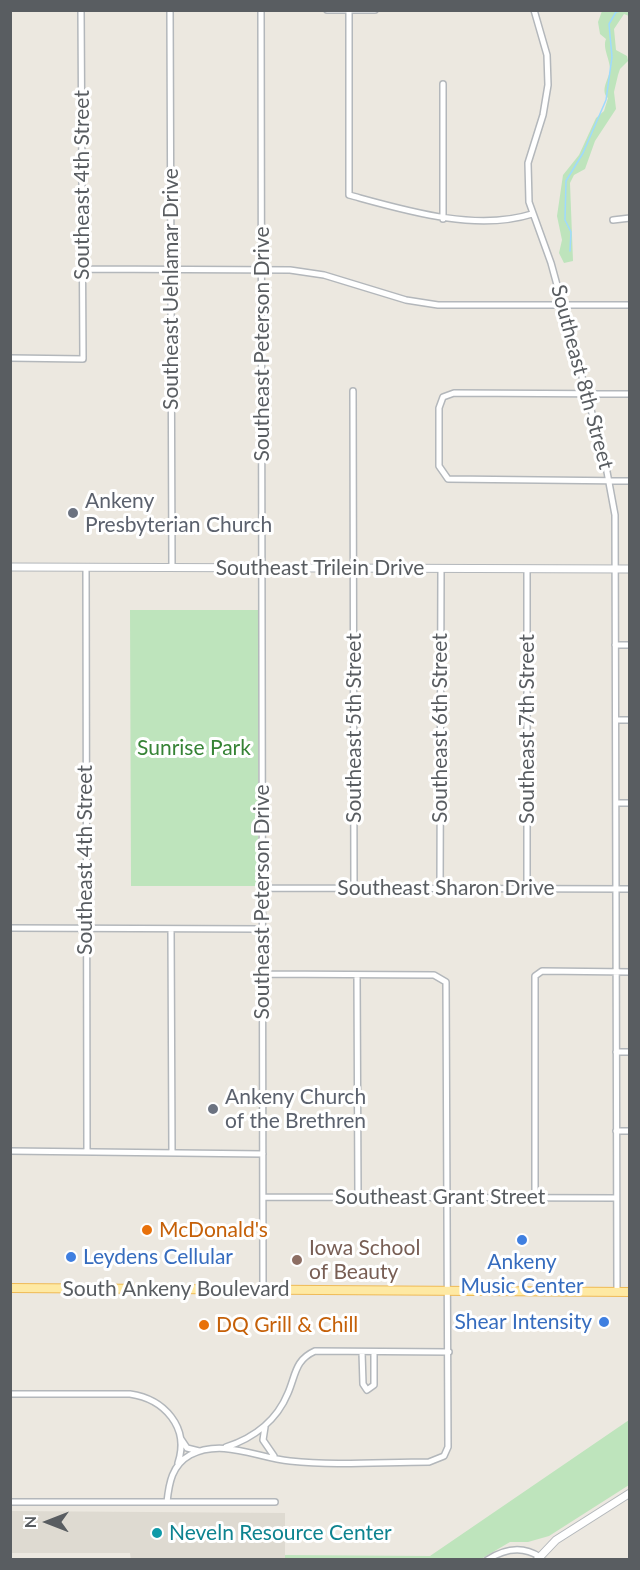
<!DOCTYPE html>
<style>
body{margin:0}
#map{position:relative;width:640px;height:1570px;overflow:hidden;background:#ece8e0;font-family:Lato,sans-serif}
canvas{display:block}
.frame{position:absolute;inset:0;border:12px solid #595d61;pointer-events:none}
.north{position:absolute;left:18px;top:1492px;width:60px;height:60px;-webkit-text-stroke:4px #fff;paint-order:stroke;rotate:270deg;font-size:16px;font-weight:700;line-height:24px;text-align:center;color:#595d61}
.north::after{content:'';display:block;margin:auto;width:21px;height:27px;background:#595d61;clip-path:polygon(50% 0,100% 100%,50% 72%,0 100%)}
</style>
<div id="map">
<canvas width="640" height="1570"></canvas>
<div class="frame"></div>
<div class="north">N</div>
</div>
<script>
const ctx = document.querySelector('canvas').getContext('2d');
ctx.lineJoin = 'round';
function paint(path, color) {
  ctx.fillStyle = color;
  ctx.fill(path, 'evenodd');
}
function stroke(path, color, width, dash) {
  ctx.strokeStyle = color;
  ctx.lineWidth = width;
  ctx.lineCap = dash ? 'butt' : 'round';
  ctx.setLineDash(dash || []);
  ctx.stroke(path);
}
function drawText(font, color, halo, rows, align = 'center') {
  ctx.font = font + ' Lato,sans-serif';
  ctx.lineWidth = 6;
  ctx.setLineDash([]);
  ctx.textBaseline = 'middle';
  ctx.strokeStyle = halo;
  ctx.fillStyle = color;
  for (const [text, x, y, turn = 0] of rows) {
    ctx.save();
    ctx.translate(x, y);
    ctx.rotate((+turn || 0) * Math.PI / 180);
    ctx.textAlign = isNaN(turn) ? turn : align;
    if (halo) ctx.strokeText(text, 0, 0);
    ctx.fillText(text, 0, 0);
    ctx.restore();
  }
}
const education = new Path2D(`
 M11,1511L285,1513V1559L131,1560L130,1553H11Z`);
const green = new Path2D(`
 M602,11H629V16L624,14L614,29L616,50L627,56L628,61L620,69L618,75L614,92L616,109L595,141L585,169L574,175L570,183L573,261L564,263L559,253L562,240L557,216L563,175L579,155L596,118L604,111L608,98C600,91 608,80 610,71C611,61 602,48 606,39L600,34L598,22Z
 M130,610H258V886H131Z
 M629,1420V1485L549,1536L528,1542H510L481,1559H285V1555L430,1556Z`);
const stream = new Path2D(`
 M570,251L571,232L565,220L566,181L583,153L606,100L612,57L609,24L616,12L625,10`);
const minor = new Path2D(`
 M170,10L172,568
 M261,10L263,1289
 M327,10H375
 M534,10L547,55L548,85L543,115L528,163L529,202L551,263L605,461L615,515L617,1292
 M349,12V195C404,210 475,232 532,214
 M443,84V219
 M613,220L630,218
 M83,269L290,270L324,275L406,300L438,305H630
 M10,358L83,359L81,10
 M353,391L354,888
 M630,394L454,393L443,397L439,408V466L448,479L630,481
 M86,567L87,1152
 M615,645H630
 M616,720H630
 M616,803H630
 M262,888L630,889
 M440,888L441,568
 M527,889V569
 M10,928L262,929
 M171,929L172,1153
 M357,975L358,1196
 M616,1052H630
 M616,1131H630
 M10,1151L263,1154
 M263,1197L616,1198
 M535,1198V976L542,971L630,972
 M362,1352L363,1384L367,1390L374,1385V1352
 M10,1394H130C164,1399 190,1427 178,1463
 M265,1427L263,1440L274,1456
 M181,1439L187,1448L199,1451
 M226,1447C254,1438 277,1420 288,1393C296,1374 295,1360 315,1351L449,1352
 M10,1502H275
 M167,1502C169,1483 172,1465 190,1455C223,1438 257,1458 290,1461C336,1466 383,1462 429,1462L444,1456L448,1447L446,982L434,975L262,974
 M487,1560C504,1549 522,1545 540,1557`);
const tertiary = new Path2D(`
 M10,567L630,569
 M537,1560L556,1540L630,1493`);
const primary = new Path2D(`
 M10,1288L630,1292`);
const markers = [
 [73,513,6,"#6b7280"],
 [213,1109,6,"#6b7280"],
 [147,1230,6,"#e8710a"],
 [522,1240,6,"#3f7fe0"],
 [71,1257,6,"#3f7fe0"],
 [297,1260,6,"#8d6e63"],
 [604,1322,6,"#3f7fe0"],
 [204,1325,6,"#e8710a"],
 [157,1533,6,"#0f9aa8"]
];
const streetNames = [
 ["Southeast 4th Street",82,185,-90],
 ["Southeast Uehlamar Drive",171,289,-90],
 ["Southeast Peterson Drive",262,344,-90],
 ["Southeast 8th Street",582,377,75],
 ["Southeast Trilein Drive",320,568],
 ["Southeast 5th Street",354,728,-90],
 ["Southeast 6th Street",440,728,-90],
 ["Southeast 7th Street",527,729,-90],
 ["Southeast 4th Street",85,860,-90],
 ["Southeast Sharon Drive",446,888],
 ["Southeast Peterson Drive",262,902,-90],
 ["Southeast Grant Street",440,1197],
 ["South Ankeny Boulevard",176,1289]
];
const worshipNames = [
 ["Ankeny",85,501],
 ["Presbyterian Church",85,525],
 ["Ankeny Church",225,1097],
 ["of the Brethren",225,1121]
];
const parkNames = [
 ["Sunrise Park",194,748]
];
const foodNames = [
 ["McDonald's",159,1230],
 ["DQ Grill & Chill",216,1325]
];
const educationNames = [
 ["Iowa School",309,1248],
 ["of Beauty",309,1272]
];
const shopNames = [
 ["Leydens Cellular",83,1257],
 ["Ankeny",522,1262,"center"],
 ["Music Center",522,1286,"center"],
 ["Shear Intensity",592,1322,"right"]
];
const cultureNames = [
 ["Neveln Resource Center",169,1533]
];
paint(education, '#dedad1');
paint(green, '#bee4bc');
stroke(stream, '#9edafe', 1.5);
stroke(minor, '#b3b7bb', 8);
stroke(tertiary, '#b3b7bb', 9);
stroke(primary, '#efba56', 10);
stroke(minor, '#fff', 5);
stroke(tertiary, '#fff', 7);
stroke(primary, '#fee9a3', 8);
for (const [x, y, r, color] of markers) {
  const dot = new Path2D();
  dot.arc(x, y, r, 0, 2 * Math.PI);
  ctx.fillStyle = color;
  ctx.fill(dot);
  stroke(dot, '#fff', 2);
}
drawText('21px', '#595d61', '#fff', streetNames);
drawText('21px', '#5b616d', '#fff', worshipNames, 'left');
drawText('21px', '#368335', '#fff', parkNames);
drawText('21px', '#c56008', '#fff', foodNames, 'left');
drawText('21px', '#785e54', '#fff', educationNames, 'left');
drawText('21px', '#366cbe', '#fff', shopNames, 'left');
drawText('21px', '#0d838f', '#fff', cultureNames, 'left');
</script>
